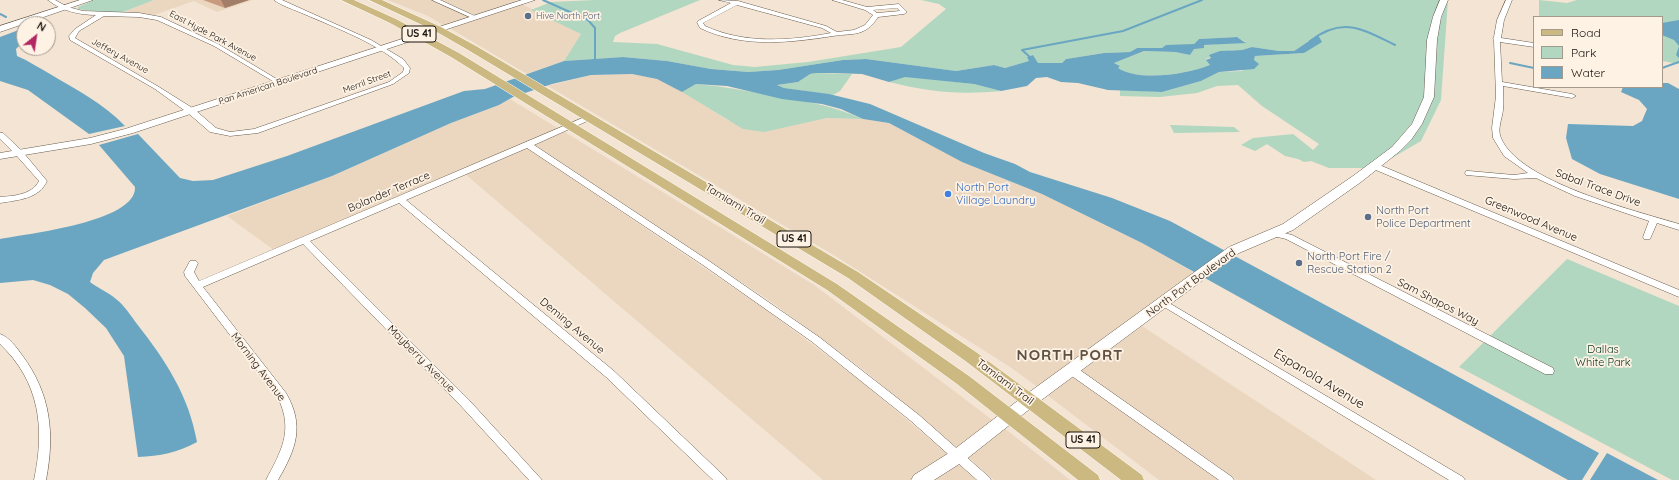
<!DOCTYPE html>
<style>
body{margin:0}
#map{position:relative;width:1679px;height:480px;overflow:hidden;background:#f3e4d3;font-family:Quicksand,sans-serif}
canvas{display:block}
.legend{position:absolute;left:1533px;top:16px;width:130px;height:72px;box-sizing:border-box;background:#fef2e4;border:1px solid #a39a8f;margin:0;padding:5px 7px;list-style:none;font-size:12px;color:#1a150f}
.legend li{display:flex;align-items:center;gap:8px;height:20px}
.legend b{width:20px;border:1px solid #a39a8f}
.north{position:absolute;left:16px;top:16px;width:40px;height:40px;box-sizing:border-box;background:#fef2e4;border:1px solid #a39a8f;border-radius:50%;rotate:30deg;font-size:11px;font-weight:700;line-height:16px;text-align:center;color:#1a150f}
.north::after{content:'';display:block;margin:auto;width:14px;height:18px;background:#b22662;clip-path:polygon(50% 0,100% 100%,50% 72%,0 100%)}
</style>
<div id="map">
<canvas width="1679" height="480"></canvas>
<ul class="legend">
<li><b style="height:5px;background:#ccb982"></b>Road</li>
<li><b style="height:11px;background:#b1d7c0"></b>Park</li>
<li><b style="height:11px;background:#6aa6c2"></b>Water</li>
</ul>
<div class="north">N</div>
</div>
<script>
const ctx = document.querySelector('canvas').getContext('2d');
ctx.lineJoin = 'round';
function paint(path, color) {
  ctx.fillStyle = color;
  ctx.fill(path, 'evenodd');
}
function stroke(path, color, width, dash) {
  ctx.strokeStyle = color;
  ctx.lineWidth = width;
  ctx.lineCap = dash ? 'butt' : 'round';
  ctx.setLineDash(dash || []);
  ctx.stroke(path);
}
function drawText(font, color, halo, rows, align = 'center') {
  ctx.font = font + ' Quicksand,sans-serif';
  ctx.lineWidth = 3.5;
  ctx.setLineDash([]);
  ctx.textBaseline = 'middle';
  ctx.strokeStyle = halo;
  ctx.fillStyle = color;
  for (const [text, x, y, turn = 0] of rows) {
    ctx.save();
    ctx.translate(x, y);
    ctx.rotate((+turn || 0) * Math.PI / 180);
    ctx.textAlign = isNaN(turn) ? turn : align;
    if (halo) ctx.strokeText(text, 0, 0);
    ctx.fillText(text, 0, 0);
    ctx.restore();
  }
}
const built = new Path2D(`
 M154,0H253L217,12L194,1L154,15L123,12Z
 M388,0H430L469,17L445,26L428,16Z
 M441,0H515L519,2L475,15Z
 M522,4L581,34L564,61L527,74L448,27Z
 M632,74L657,79L676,88L729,121L804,123L827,118L863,119L889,123L962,162L1042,194L1142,243L1193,272L1160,300L1039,388L1010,367L837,257L548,86L591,75Z
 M510,99L559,129L274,250L227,216L332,176L451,123L499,105Z
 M563,131L814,285L995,422L958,449L865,371L773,303L533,144Z
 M525,147L765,309L857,378L949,455L910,480H823L464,173Z
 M1142,326L1376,480H1237L1081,371Z
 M1073,377L1219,480H1159L1047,395Z
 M1004,428L1041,457L1070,480H994L967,456Z
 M957,463L976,480H931Z`);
const green = new Path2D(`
 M94,0H154L123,12L106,13L78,9V7Z
 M595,0H700L620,33L615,36L613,42L657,44L733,65L755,67L808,62L901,47L946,9L939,4L921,0H1440L1433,16L1425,96L1413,122L1392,147L1365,168H1329L1311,161L1304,162L1298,159L1285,156L1267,144L1255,151L1241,145L1253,138L1293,134L1313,150L1319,144L1262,106L1238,85L1217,86L1197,93L1160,97L1120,96V90L1162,92L1201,81L1219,72L1242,71L1254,60L1255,56L1304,53L1318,35L1294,51H1279L1252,47L1242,50H1232L1206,59L1211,65C1187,74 1139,82 1117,68L1120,66L1114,63L1144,51L1175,52L1190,55L1194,48H1204V45L1246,42L1237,37L1199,39L1194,44L1162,48H1137L1130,52L1104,53L1066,59L1062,63H1038L1033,55L1027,57L1030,61L1005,68L994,65L956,71L866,59L843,60L778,70L748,72L711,69L667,61L623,57L564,61L581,34L531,10L551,2Z
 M1448,0L1441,100L1421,141L1385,162C1398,151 1412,140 1421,125C1437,99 1433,78 1435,51C1437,33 1441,16 1448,0Z
 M1539,0L1567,3L1577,0H1679V64L1662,61V17H1539Z
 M816,73L852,74L840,91L833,95L784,88L777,85L798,82L809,74Z
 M905,76L974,84L1001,91C958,95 930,92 889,82Z
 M696,84C722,86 748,91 774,96C805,101 834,106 863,119L827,118L764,132L743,129L682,92Z
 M1170,125L1234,127L1240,132L1174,133Z
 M1567,259L1679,306V480H1672L1459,367Z`);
const water = new Path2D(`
 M1679,20V58L1676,55L1679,46L1674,40L1662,35V23Z
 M24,28V41L16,49L17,56C29,61 39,68 50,74C77,90 103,103 125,126L89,134L28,90L0,81V37Z
 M1318,35L1322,42L1304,53L1255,56L1254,60L1259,64L1254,69L1219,72L1201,81L1162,92L1108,90L1078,83L1061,82L1047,77L1036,78L1027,86L1001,91L974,84L905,77L889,82L862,74L833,73H816L810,74L798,82L777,85L784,88L829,94L870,104L984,153L1015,164L1030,172L1112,198L1170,221L1599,453L1582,480H1568L1142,243L1042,194L962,162L889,123L863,119L841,109L822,104L782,99L727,86L696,84L682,92L657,79L632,74L591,75L552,84L513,97L499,105L451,123L332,176L104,260L93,273L90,282C98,288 108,292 116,299C124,305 131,316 137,324C166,361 189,396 197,442C177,453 160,456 138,457L124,356L106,328L85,308L68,294L50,285L33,280L0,283V239C26,234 137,222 135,187L99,145L138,134L180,178L193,181L213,180L287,156L464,91L485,89L564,61L623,57L667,61L711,69L748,72L778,70L843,60L866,59L956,71L994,65L1005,68L1029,61L1027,57L1033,55L1038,63H1062L1066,59L1104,53L1130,52L1137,48H1162L1166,45L1194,44L1199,39L1237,37L1246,43L1204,45V48L1194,49L1190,55L1175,52L1144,51L1114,63L1120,66L1118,68C1139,82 1188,74 1210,65L1206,60L1211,58L1209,55L1220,51L1242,50L1252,47L1279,51H1294Z
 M1662,83H1668L1679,89V199L1600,174L1572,159L1566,138L1568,124L1633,126L1642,121L1647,109L1639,100L1621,92L1623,87H1662Z
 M1607,453L1658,480H1590Z`);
const stream = new Path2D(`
 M543,0L588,20L595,28V61
 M0,14L6,17
 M1310,41C1343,16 1362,29 1395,45
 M1031,58L1022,50L1123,31L1202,0
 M1510,63L1534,68
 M1662,68L1679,62`);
const street = new Path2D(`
 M48,0H55L68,7L83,11L139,13L161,17L218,44L280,81V83H276L214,46L157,20L139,17L104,16L79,31L75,38L159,87L194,109L216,128L230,132L254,129L389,82L403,72L404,68C382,45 334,27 304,14C295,10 282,6 274,0H282L371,40L403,59L410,68L409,73L393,84L258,133L230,136L210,132L188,113L155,89L70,40L69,36L75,29L96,15C80,15 61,11 48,0Z
 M432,0H440L477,17L472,18Z
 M719,0L738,1L826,26L837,32L854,30L865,25L873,15L865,10L832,0H842L867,7L899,4L907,12L904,14L878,17C865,37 854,33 833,36C788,43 742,48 700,28L697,22L698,21L731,3ZM737,5L822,28L831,33C789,41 744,44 705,26L703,23ZM897,8L900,11L877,13L873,10Z
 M1506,0H1512L1504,20L1501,38L1534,43V47L1500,42L1502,82L1572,94L1576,96L1572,98L1503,86C1503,94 1504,102 1503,110C1502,119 1497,129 1501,138C1519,182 1636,211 1679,224V230L1657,223L1650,239H1644L1643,237L1649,221L1575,196L1536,178L1514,179L1466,175L1465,173L1466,171H1469L1514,175L1528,173L1504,156L1493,138L1492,128L1496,96L1494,40L1493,39L1494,37L1497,20Z
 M587,116H593L594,118L534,145L709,261L819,337L919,415L989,477L991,480H977L911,421L811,341L703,265L527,148L406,200L614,371L725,477L727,480H713L606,377L399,203L310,241L469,400L542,480H529L461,406L303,244L203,287L286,393C305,426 296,449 278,480H266C281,451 294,431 278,398L185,276L184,272L190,261H196L198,263L194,272L199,281Z
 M0,133H3L22,151L47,181C39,199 18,200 0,203V197C13,196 32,195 39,181L16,155L0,139Z
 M1371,164H1377L1679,290V297L1371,168L1370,166Z
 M1272,230L1292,235L1553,368L1554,371L1553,374H1545L1286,239L1269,235L1268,233L1269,231Z
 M1164,300L1463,477L1465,480H1449L1161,305L1159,303Z
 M0,334C9,337 17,348 22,355C51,394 55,434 46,480H34C45,428 40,382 0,344Z
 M1073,367L1077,368L1232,477L1234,480H1219L1069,374L1068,371L1069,368Z`);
const secondary = new Path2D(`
 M80,0H93L0,32V26Z
 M522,0H535L133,133L91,144L0,159V153L90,138L125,129Z
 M1440,0H1448L1441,17L1437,40L1434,97L1422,124L1411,140L1400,151L1361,182L1293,230L1239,253L1036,404L964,461L934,480H911L914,475L952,451L1024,396L1229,247L1283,224L1353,176L1392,147L1412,124L1424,97L1427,40L1433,17Z`);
const primary = new Path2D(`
 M341,0H354L396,19L459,53L837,284L969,376L1098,475L1100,480H1078L957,384L827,290L451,57L390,23Z
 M369,0H382L441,27L476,46L858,272L976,352L1142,475L1144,480H1121L964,360L848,278L468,50L435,31Z`);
const wall = new Path2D(`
 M203,0H249L225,8Z`);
const shadedWall = new Path2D(`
 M221,0H249L225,8Z`);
const markers = [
 [528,16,4,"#5c6f8a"],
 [948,194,4,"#3f7fe0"],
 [1368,217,4,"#5c6f8a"],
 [1299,263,4,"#5c6f8a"]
];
const farServicenames = [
 ["Hive North Port",536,16]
];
const farStreetnames = [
 ["East Hyde Park Avenue",213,36,28],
 ["Jeffery Avenue",120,56,29],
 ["Merril Street",367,82,-20],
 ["Pan American Boulevard",268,86,-18]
];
const shields = [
 [419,34,34],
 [794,239,34],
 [1083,440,34]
];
const shieldNames = [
 ["US 41",419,34],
 ["US 41",794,239],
 ["US 41",1083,440]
];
const shopNames = [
 ["North Port",956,188],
 ["Village Laundry",956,201]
];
const streetNames = [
 ["Sabal Trace Drive",1598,188,20],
 ["Bolander Terrace",389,192,-23],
 ["Tamiami Trail",735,204,31],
 ["Greenwood Avenue",1531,219,23],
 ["North Port Boulevard",1191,283,-36],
 ["Sam Shapos Way",1438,302,27],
 ["Deming Avenue",572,326,40],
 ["Mayberry Avenue",421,359,45],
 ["Morning Avenue",258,367,53],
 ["Tamiami Trail",1005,382,37]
];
const serviceNames = [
 ["North Port",1376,211],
 ["Police Department",1376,224],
 ["North Port Fire /",1307,257],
 ["Rescue Station 2",1307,270]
];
const parkNames = [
 ["Dallas",1603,350],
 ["White Park",1603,363]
];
const nearStreetnames = [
 ["Espanola Avenue",1319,379,31]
];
const districtNames = [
 ["NORTH PORT",1070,355]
];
paint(built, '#ebd7c0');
paint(green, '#b1d7c0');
paint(water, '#6aa6c2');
stroke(stream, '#6aa6c2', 2);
stroke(street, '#685c4d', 1);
stroke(secondary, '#685c4d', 1);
stroke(primary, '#fff', 1);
paint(street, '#fff');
paint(secondary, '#fff');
paint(primary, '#ccb982');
paint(wall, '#c89b7f');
paint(shadedWall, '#a27e68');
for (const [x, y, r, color] of markers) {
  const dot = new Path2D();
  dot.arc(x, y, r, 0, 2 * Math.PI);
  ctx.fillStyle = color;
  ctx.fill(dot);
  stroke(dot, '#fef2e4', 1.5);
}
drawText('9px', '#4e5e75', '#fef2e4', farServicenames, 'left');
drawText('9px', '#1a150f', '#fef2e4', farStreetnames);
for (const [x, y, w] of shields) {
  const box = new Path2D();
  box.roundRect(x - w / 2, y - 8, w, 16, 3);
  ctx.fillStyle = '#fef2e4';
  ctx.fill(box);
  stroke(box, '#1a150f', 1);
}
drawText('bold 10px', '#1a150f', null, shieldNames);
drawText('11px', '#366cbe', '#fef2e4', shopNames, 'left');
drawText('11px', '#1a150f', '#fef2e4', streetNames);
drawText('11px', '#4e5e75', '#fef2e4', serviceNames, 'left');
drawText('11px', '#043520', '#fef2e4', parkNames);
drawText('13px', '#1a150f', '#fef2e4', nearStreetnames);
ctx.letterSpacing = '1px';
drawText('bold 15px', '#5f5244', '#fef2e4', districtNames);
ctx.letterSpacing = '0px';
</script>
